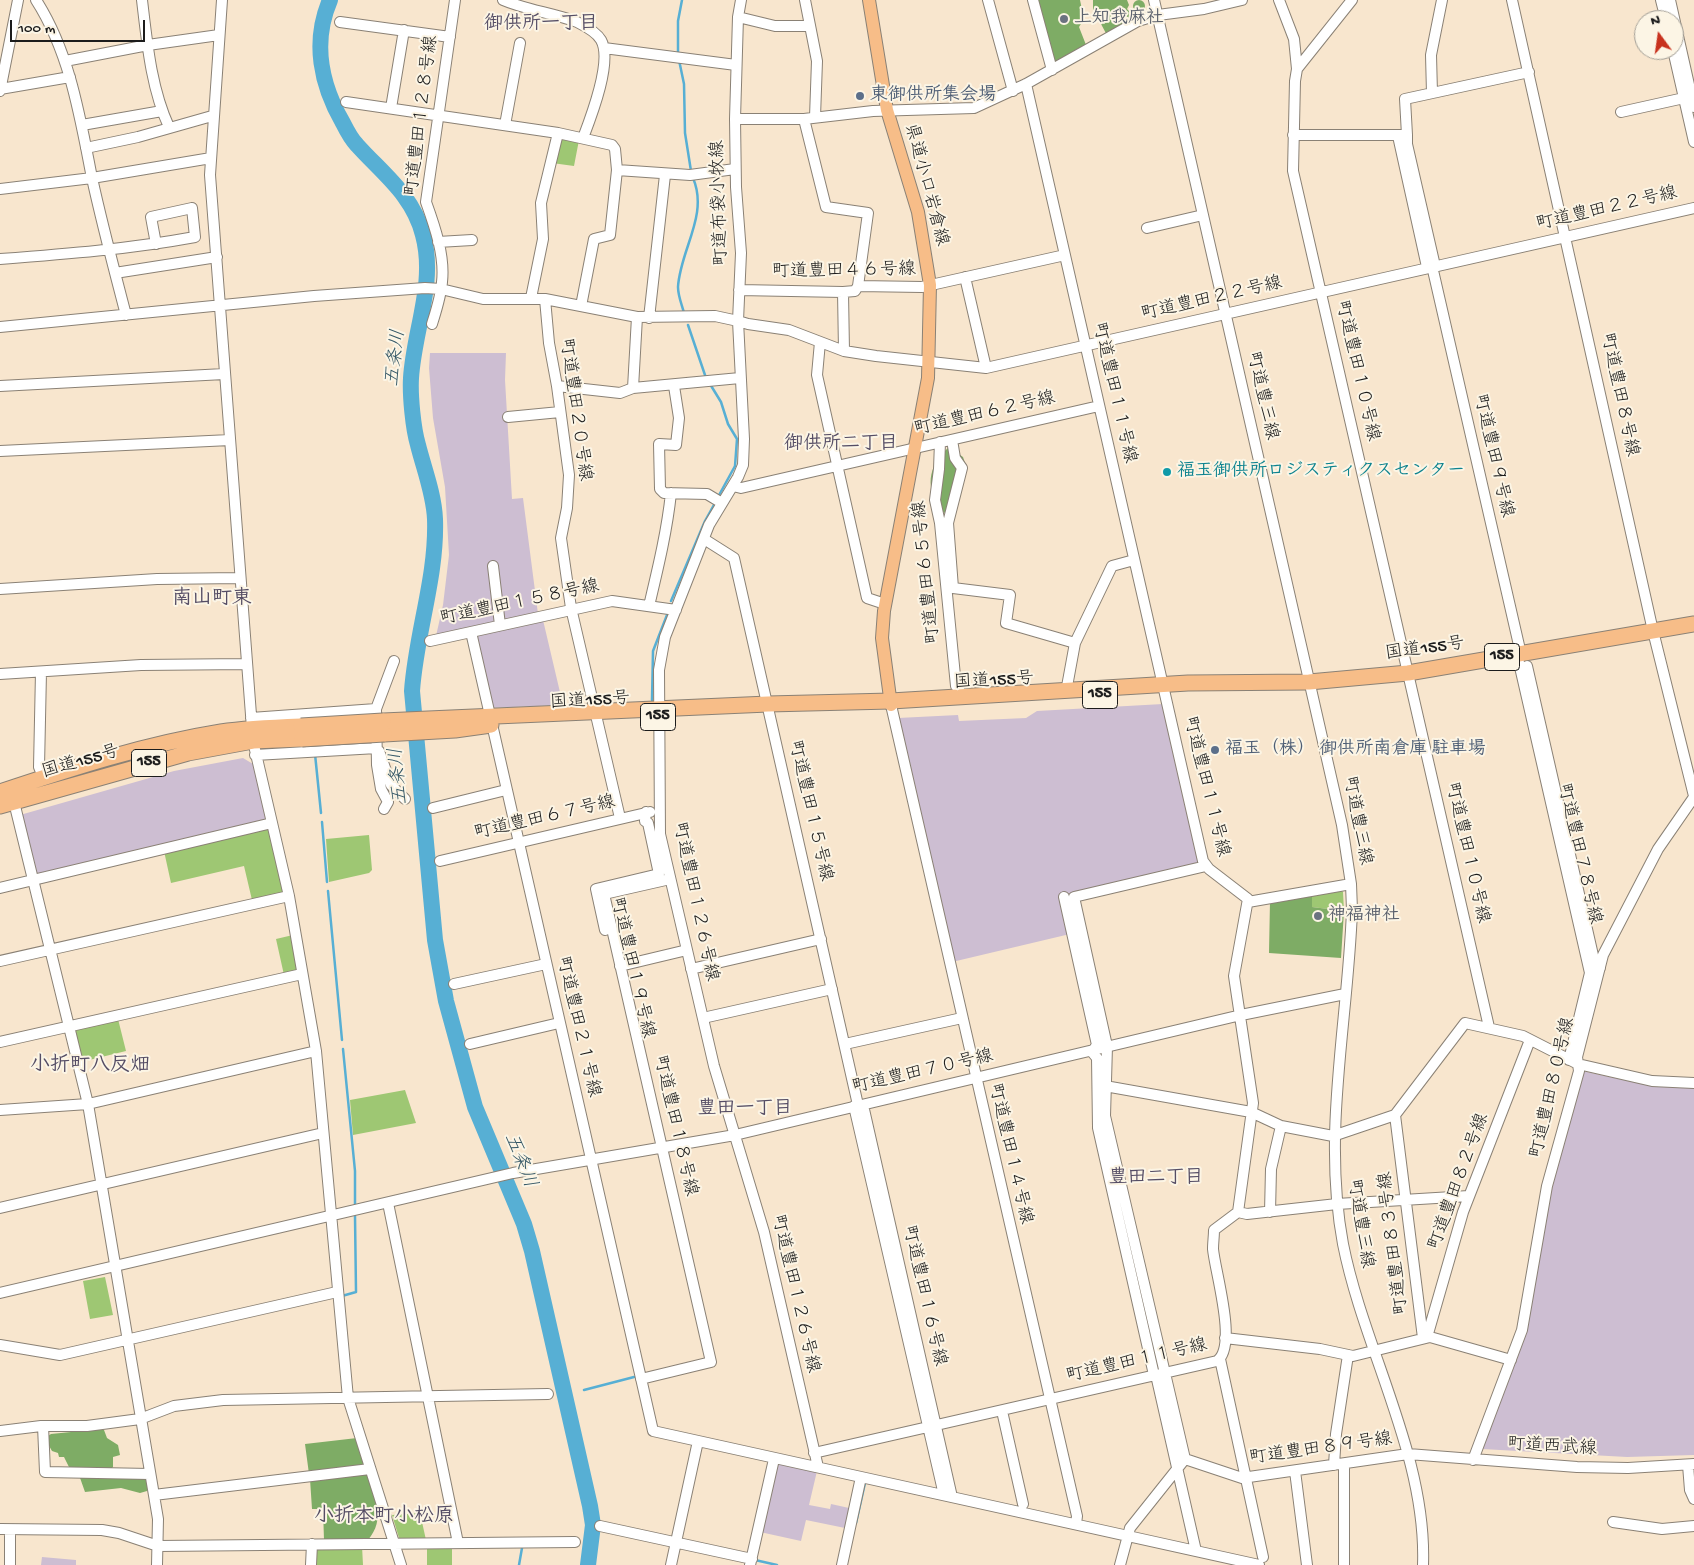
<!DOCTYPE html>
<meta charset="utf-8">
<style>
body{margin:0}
#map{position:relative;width:1694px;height:1565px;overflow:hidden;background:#f8e6ce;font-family:"Gochi Hand",sans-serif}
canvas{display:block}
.north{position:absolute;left:1634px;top:10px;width:50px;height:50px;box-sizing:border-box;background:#fcf5e5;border:1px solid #a29e95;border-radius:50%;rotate:346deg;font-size:14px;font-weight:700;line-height:20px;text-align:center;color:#1c1c1c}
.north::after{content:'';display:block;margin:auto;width:18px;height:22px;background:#c8321e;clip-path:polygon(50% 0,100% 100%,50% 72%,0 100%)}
.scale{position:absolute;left:10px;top:20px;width:135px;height:22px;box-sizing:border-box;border:2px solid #1c1c1c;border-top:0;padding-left:6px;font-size:15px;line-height:18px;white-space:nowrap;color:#1c1c1c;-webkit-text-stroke:4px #fcf5e5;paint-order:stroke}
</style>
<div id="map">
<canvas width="1694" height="1565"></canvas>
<div class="north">N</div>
<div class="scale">100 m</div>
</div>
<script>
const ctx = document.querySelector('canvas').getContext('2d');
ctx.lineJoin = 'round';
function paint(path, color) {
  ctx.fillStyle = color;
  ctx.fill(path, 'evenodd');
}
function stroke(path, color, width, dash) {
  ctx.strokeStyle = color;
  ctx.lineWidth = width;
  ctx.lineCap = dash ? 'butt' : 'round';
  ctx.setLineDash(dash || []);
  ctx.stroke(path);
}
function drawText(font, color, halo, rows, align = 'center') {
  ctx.font = font + ' "Gochi Hand","Klee One",sans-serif';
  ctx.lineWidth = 4;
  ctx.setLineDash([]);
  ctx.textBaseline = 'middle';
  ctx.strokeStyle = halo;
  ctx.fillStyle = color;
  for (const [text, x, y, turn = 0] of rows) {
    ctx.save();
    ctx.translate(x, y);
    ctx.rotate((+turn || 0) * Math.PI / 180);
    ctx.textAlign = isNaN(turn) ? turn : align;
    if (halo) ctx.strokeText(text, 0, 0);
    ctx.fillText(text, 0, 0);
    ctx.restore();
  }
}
const industrial = new Path2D(`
 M430,353H506L505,380L512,499L523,498L538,614L436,636L443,605L449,555L445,487L433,418L429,368Z
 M543,620L563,705L490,708L476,635Z
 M1163,704L1198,863L1062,896L1070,934L952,962L898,718L958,715L959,721L1026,718L1037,711Z
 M243,758L253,764L268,819L38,876L35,874L20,815L174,771Z
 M1582,1071L1648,1085L1694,1087V1455L1627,1457L1482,1449L1526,1334L1552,1189Z
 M779,1463L817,1471L809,1505L830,1509L831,1504L849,1508L845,1528L806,1520L801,1541L760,1532L776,1466Z
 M42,1557L76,1560V1565H41Z`);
const green = new Path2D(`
 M561,138L579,140L574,166L552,163Z
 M266,827L269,829L284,889L281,894L252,900L244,866L171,883L164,851Z
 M369,835L372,870L369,873L329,882L326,839Z
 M1340,889L1343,892L1344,911L1312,907V894Z
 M293,935L298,969L294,973L284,975L276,939Z
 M118,1019L126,1051L81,1062L74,1032L77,1029Z
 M405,1090L416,1123L353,1135L350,1100Z
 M105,1277L113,1315L90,1319L83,1281Z
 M420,1513L426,1540L400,1541L392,1515Z
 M362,1546L363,1565H314L315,1550Z
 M452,1546V1565H427V1547Z`);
const forest = new Path2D(`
 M1033,0H1080L1084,19L1079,27L1088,50L1052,70Z
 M1093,0H1127L1129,5L1127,9L1131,13L1132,24L1109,39L1093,9Z
 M1133 6a6 6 0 1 1 12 0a6 6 0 1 1-12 0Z
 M949,447L963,457L967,469L958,505L944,513C924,489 927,467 949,447Z
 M1312,894V907L1344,911L1341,958L1269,953L1270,901Z
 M101,1429L104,1430L107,1438L118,1445L120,1455L113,1457V1467L110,1470L69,1467L64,1457H59L58,1453L52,1451L48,1444V1436L51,1434Z
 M357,1438L365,1465L309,1474L305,1444Z
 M365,1473L368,1475C375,1498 386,1519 368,1540H324L323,1509H312L310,1479Z
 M79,1475L147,1478V1491L140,1493L121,1488L85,1492Z`);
const stream = new Path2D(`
 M678,53V21L682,0
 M679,60L684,84L685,133L691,171
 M684,313C682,305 678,296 678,287C680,250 709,215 693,178
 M688,325L706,378
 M710,384L721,402L728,424L737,439L735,466L718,497
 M671,601L705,521L715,503
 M652,700L653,651L667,615
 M315,754L321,813
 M322,822L327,882
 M328,891L342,1040
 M343,1049L355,1171V1206
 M342,1296L356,1292L355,1216
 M584,1390L634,1377
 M565,1393H570
 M856,1523L865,1483
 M755,1560L777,1565
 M519,1565L522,1548`);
const river = new Path2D(`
 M330,0C312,42 321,85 343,123C347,131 351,139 357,145C383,174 413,195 423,235C436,283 414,330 411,378C410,395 413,428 418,445C424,469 434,494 435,519C437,577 416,633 412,691L435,940L446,1001L475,1107L524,1224L532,1251L590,1506L593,1525L588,1565`);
const minor = new Path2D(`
 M36,0C70,53 80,117 92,178C102,224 114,269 126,315
 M142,0C147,42 151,88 169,127
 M222,0L210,175L253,741L289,896L316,1051L348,1398L401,1565
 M503,0C526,10 553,13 577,22C585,26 597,33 601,40C613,61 591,117 583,138
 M805,0L817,61L815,117
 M988,0L1013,91
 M1033,0L1052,70
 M1154,0L1342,825L1351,884L1352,910C1348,1022 1322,1132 1343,1244C1364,1350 1427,1456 1423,1565
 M1279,0L1294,39L1297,69
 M1352,0L1297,69L1295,81L1293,171L1489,1027
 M1512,0L1653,631L1694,796
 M1661,0L1666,20
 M1670,0L1694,107
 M738,17L775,26H809
 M340,22L450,37
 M604,48L736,65
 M1673,50L1694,142
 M65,61L148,45L219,35
 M0,89L70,77
 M0,91L18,0
 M1432,93L1431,55L1442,0
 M346,102L558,133
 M391,108L404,30
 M1621,112L1684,98
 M735,119L738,17L741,0
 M804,119L826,207L868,213L858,286
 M82,125L162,111
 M505,125L520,43
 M1293,135H1407L1405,99L1529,72
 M1407,135V144L1435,266
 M1398,136L1427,267
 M86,148L138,137L212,116
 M0,189L92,178L211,158
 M1147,228L1203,215
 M438,242L472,240
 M0,259C66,254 130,249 195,237L192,208L151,217L156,244
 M1432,266L1521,654
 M115,273L217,257
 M965,277L986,368
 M739,290L843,292L855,291L858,286L922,287L1065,255
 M843,292L844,351
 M531,298L543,239L541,203L558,133L612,145L615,149L617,170
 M545,299L549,343L557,386L569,475L567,508L561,538L571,608L620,818
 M581,306L594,239L610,235L617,170L690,175L735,169
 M637,317L633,388L740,378
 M649,318L665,175
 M432,324C436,311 441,296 442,282C445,256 435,227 426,202L455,0
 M0,327L314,296L425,288L441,289L483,299H545L637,317L715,316L738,321L741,253L736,187L735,119H804L873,111L974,108L1026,84L1138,21L1158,15L1204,9L1242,0
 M820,342L817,375L867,598L885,604
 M0,386L224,374
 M557,386L620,393L633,388
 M674,386L679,418L676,445L659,444L660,489L664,493L707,494L722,503
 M508,417L560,412
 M952,440L955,458L962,468L948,523L953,588L1010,595L1006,623L1075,643
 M940,442L939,469L935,500L940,523L956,686L959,689V697
 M0,451L230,440
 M733,486L741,488L1099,406
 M704,539L734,558L858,1105
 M493,566L500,625
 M0,589L157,579L240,578
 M649,606C658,568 667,531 671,493
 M471,632L653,1431L1259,1565
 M430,641L612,601L676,610
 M1517,654L1590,973L1569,1060
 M1527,666L1595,964L1600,968
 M41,672L39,767L43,777
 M0,674L141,665L247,664
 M1066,692L1075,643L1112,566L1134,560
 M891,705L1077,1516L1076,1524
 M251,718L376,709
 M379,751L391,785L405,799
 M255,755L377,748
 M14,802L88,1104L158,1519L157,1565
 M433,808L506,790
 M384,809L388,802L381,789L377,765L376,709L394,661
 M440,861L650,812
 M0,888L272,823
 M1064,897L1097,1045L1092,1052L1097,1058L1098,1128L1154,1375
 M1248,902L1351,884
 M605,930L596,889L659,874L648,823L645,821L646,812
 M0,961L289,896
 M620,966L687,950
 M691,969L821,939
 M454,984L546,964
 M703,1018L832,989
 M0,1042L302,974
 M470,1044L559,1023
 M845,1044L962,1018
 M1105,1086L1251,1112L1281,1126L1333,1136L1395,1115L1465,1023L1523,1036L1578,1064L1652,1081L1694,1083
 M863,1105L952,1497
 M854,1106L944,1495
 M0,1110L88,1104L316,1051
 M1395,1115L1423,1338
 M388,1203L458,1543
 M0,1208L323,1133
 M1238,1212L1247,1214L1337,1204L1469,1196
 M1270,1212L1271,1169L1281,1126
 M0,1293L513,1173L735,1135L1241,1015L1345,994
 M1427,1337L1463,1212L1530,1040
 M1225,1338L1320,1349L1353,1356L1430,1337L1511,1360
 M0,1345L60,1355L337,1292
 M1220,1359L1263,1557
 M1156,1375L1196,1551
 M641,1379L711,1362L604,894L670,879
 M1002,1411L1023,1504
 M43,1426L45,1472L150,1474
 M0,1431L41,1426H87L140,1419L174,1406L223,1400L548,1394
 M814,1453L1217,1361C1238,1346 1215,1272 1213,1249C1213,1243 1214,1236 1214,1230L1238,1212L1253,1103L1234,976L1248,899L1209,869L1203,861L1026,84
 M1185,1459L1105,1116L1107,1046L1074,897L1206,866
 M1473,1460L1522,1330L1547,1186L1579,1071L1577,1057L1603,955L1658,849L1694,797
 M1334,1465L1336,1434L1348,1355
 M1688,1465L1690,1490L1694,1499
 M818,1467L764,1232L714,1066L660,834L659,670L665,637L709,525L738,477L743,465L744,439L738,321L748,324L789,330L844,351L876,356L986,368L1694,208
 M1295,1471L1307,1565
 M154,1495L370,1469
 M1613,1522L1662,1529L1694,1526
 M600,1526L752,1559
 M0,1529L102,1530L119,1533L158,1546L575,1542
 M10,1530V1565
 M311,1565L312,1544
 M671,1565L698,1441
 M750,1565L774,1459
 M842,1565L861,1477
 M1120,1565L1130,1528L1185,1459L1242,1478L1408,1454L1577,1467L1628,1468L1694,1464
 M1344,1565V1464`);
const major = new Path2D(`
 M869,0L887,110L918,212L930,285L928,378L884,611L882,638L891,705`);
const highway = new Path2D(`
 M383,721L768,704L891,701L1188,683L1309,682L1408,673L1694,624
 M384,734L455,730L491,725
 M0,792C72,768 146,744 221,732C247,728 274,727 301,726
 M0,806L188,753L253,741L302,739`);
const highwayBridge = new Path2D(`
 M301,726L383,721
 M302,739L384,734`);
const markers = [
 [1064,19,5,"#6b7280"],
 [860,96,5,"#5c6f8a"],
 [1167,472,5,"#0f9aa8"],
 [1215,750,5,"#5c6f8a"],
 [1318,916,5,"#6b7280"]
];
const shields = [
 [1502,657,35],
 [1100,695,35],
 [658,717,35],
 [149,763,35]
];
const shieldNames = [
 ["155",1502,657],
 ["155",1100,695],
 ["155",658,717],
 ["155",149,763]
];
const worshipNames = [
 ["上知我麻社",1074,19],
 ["神福神社",1328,916]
];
const serviceNames = [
 ["東御供所集会場",870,96],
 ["福玉（株） 御供所南倉庫 駐車場",1225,750]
];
const streetNames = [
 ["町道豊田１２８号線",423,116,-83],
 ["県道小口岩倉線",925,185,75],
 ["町道布袋小牧線",721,203,-92],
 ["町道豊田２２号線",1607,210,-13],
 ["町道豊田４６号線",844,272,-1],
 ["町道豊田２２号線",1212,300,-13],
 ["町道豊田１０号線",1356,371,77],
 ["町道豊田１１号線",1113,393,77],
 ["町道豊田８号線",1618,395,78],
 ["町道豊三線",1261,396,77],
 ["町道豊田２０号線",574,410,82],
 ["町道豊田６２号線",985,415,-13],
 ["町道豊田９号線",1492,456,77],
 ["町道豊田６５号線",928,572,-96],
 ["町道豊田１５８号線",520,604,-12],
 ["国道155号",1425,650,-8],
 ["国道155号",994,682,-3],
 ["国道155号",590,702,-3],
 ["国道155号",81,763,-16],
 ["町道豊田１１号線",1205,787,76],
 ["町道豊田１５号線",809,811,77],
 ["町道豊田６７号線",545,819,-13],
 ["町道豊三線",1356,821,79],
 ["町道豊田１０号線",1466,853,77],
 ["町道豊田７８号線",1578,854,77],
 ["町道豊田１２６号線",694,902,78],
 ["町道豊田１９号線",631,968,77],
 ["町道豊田２１号線",577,1027,77],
 ["町道豊田７０号線",923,1073,-13],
 ["町道豊田８０号線",1554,1088,-77],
 ["町道豊田１８号線",674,1126,77],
 ["町道豊田１４号線",1009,1154,77],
 ["町道豊田８２号線",1460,1182,-70],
 ["町道豊三線",1359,1224,81],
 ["町道豊田８３号線",1395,1243,-97],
 ["町道豊田１２６号線",794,1294,77],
 ["町道豊田１６号線",923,1296,77],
 ["町道豊田１１号線",1137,1362,-13],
 ["町道西武線",1552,1448,3],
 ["町道豊田８９号線",1321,1450,-8]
];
const cultureNames = [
 ["福玉御供所ロジスティクスセンター",1177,472]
];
const neighbourhoodNames = [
 ["御供所一丁目",541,25],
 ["御供所二丁目",841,445],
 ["豊田一丁目",745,1110],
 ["豊田二丁目",1156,1179]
];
const waterNames = [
 ["五条川",397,358,-83],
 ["五条川",400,776,-95],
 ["五条川",519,1161,68]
];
const quarterNames = [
 ["南山町東",212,600],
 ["小折町八反畑",90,1067],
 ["小折本町小松原",384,1518]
];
paint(industrial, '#cdbed2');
paint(green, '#9ec773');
paint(forest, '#7eac65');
stroke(stream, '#57afd4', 2.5);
stroke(river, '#57afd4', 16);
stroke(minor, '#8a8175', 12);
stroke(major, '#8a8175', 14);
stroke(highway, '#8a8175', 17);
stroke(minor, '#fff', 10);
stroke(major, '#f7bd88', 12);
stroke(highway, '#f7bd88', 15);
stroke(highwayBridge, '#8a8175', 17, []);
stroke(highwayBridge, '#f7bd88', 15);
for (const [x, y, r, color] of markers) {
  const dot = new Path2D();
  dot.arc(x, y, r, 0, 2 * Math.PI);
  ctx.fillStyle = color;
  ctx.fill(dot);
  stroke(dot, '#fcf5e5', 2);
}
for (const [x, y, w] of shields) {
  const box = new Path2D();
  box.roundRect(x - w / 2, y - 13.5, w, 27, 4);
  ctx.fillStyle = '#fcf5e5';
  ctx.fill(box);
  stroke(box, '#1c1c1c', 1);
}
drawText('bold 16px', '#1c1c1c', null, shieldNames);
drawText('bold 18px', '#5b616d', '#fcf5e5', worshipNames, 'left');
drawText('bold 18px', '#4e5e75', '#fcf5e5', serviceNames, 'left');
drawText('18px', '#1c1c1c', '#fcf5e5', streetNames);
drawText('bold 18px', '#0d838f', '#fcf5e5', cultureNames, 'left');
drawText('bold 19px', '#554d65', '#fcf5e5', neighbourhoodNames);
drawText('italic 19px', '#345766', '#fcf5e5', waterNames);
drawText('bold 20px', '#554d65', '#fcf5e5', quarterNames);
</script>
